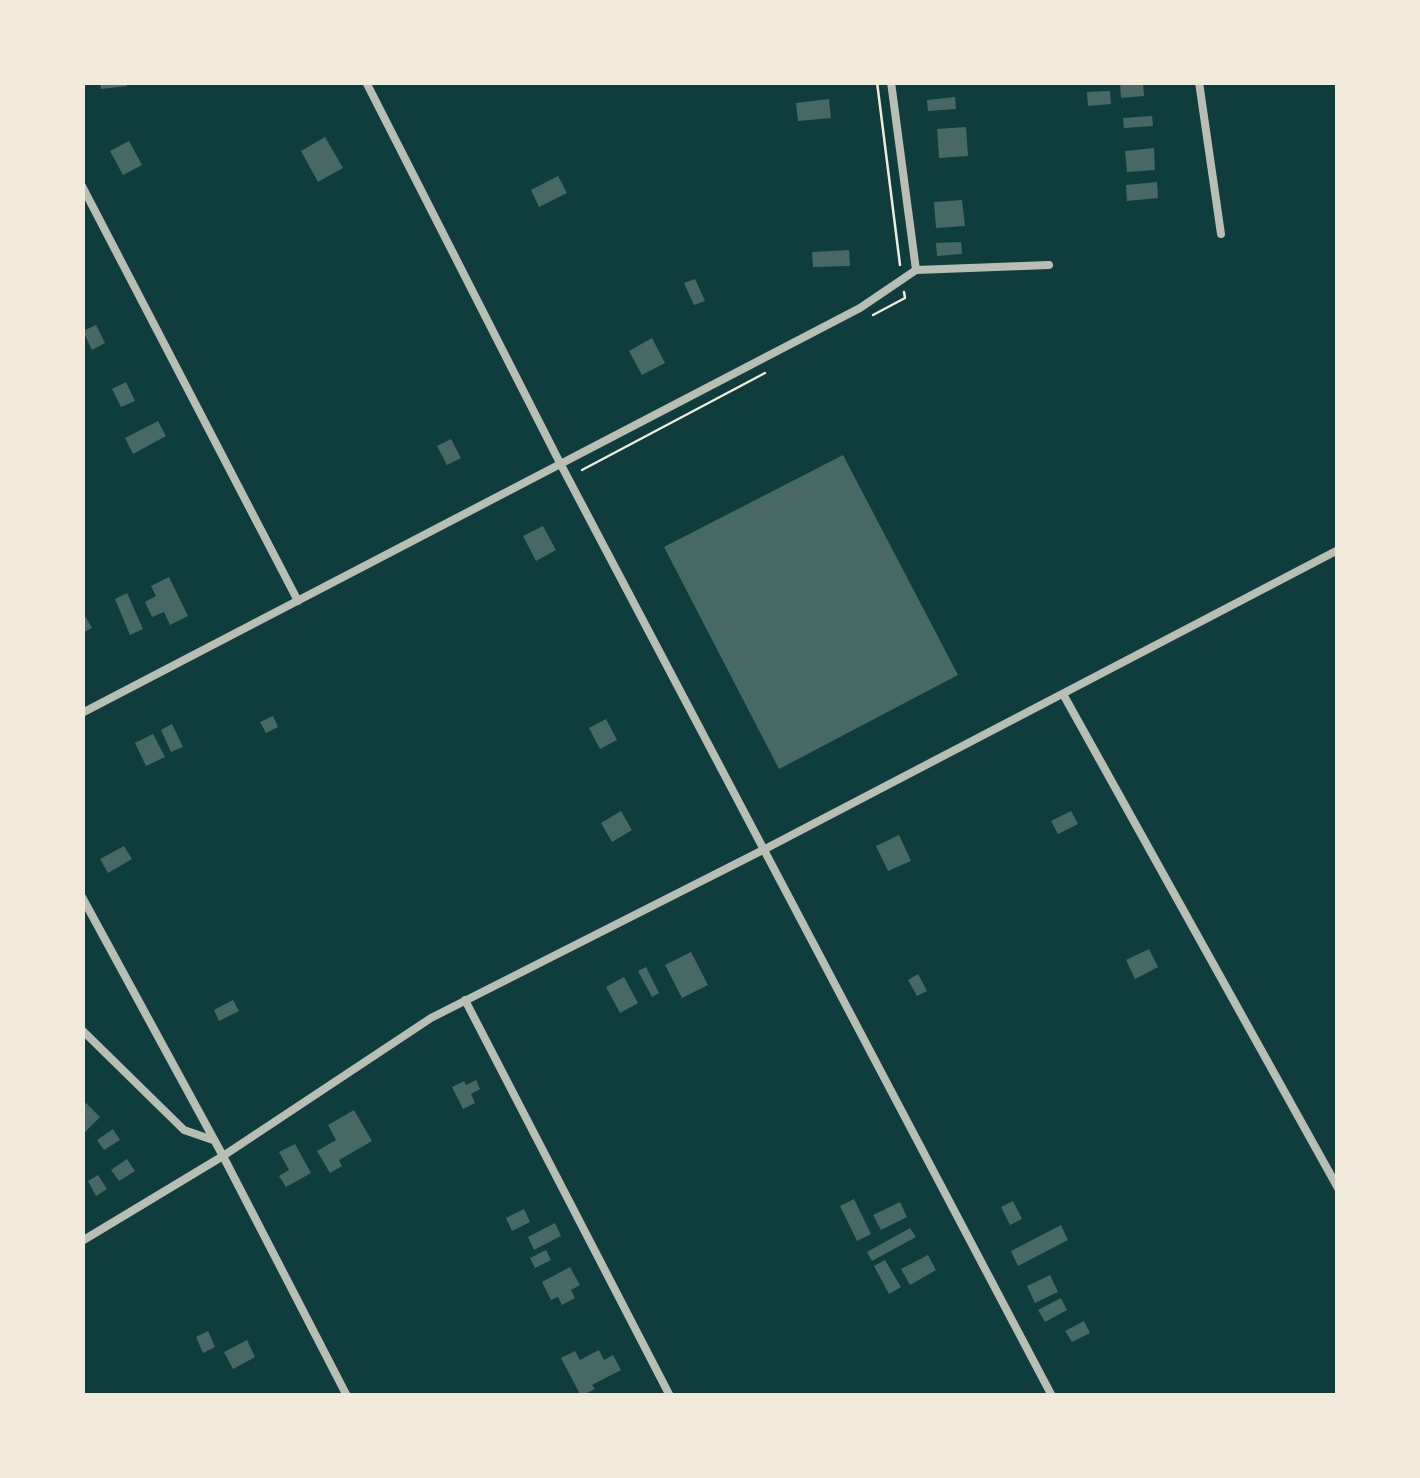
<!DOCTYPE html>
<style>
body{margin:0}
#map{position:relative;width:1420px;height:1478px;overflow:hidden;background:#0f3d3e;font-family:"Exo 2",sans-serif}
canvas{display:block}
.frame{position:absolute;inset:0;border:85px solid #f1e9da;pointer-events:none}
</style>
<div id="map">
<canvas width="1420" height="1478"></canvas>
<div class="frame"></div>
</div>
<script>
const ctx = document.querySelector('canvas').getContext('2d');
ctx.lineJoin = 'round';
function paint(path, color) {
  ctx.fillStyle = color;
  ctx.fill(path, 'evenodd');
}
function stroke(path, color, width, dash) {
  ctx.strokeStyle = color;
  ctx.lineWidth = width;
  ctx.lineCap = dash ? 'butt' : 'round';
  ctx.setLineDash(dash || []);
  ctx.stroke(path);
}
const building = new Path2D(`
 M100,82H126L127,86L101,89Z
 M1120,82H1143L1144,96L1121,98Z
 M1110,91L1111,104L1088,106L1087,92Z
 M955,97L956,109L928,111L927,100Z
 M829,99L831,118L798,121L796,103Z
 M1152,116L1153,126L1124,128L1123,118Z
 M966,127L968,156L939,158L937,129Z
 M325,137L343,168L318,182L301,151Z
 M129,141L142,165L123,175L110,151Z
 M1154,148L1155,170L1127,172L1125,151Z
 M558,176L567,193L539,207L531,190Z
 M1157,182L1158,198L1127,201L1126,185Z
 M962,200L965,226L936,228L934,202Z
 M961,242L962,254L937,256L936,243Z
 M849,250L850,266L813,267L812,252Z
 M695,279L705,301L694,305L684,283Z
 M96,325L105,343L92,350L83,331Z
 M652,338L665,363L642,375L629,351Z
 M126,382L135,401L121,407L112,389Z
 M158,421L166,436L133,454L125,438Z
 M451,439L461,458L447,465L437,446Z
 M843,455L958,675L779,769L664,547Z
 M543,526L556,550L536,561L523,536Z
 M169,577L188,616L170,625L164,612L152,617L145,602L156,596L151,586Z
 M127,593L143,629L130,635L115,599Z
 M82,611L92,628L82,633Z
 M273,716L278,727L266,733L260,722Z
 M606,719L617,740L600,749L589,728Z
 M172,724L183,747L171,752L161,730Z
 M153,734L165,757L146,766L135,743Z
 M621,811L632,830L612,842L601,823Z
 M1071,811L1078,824L1058,834L1051,821Z
 M899,835L911,861L888,871L876,846Z
 M124,846L132,859L108,873L100,859Z
 M1149,949L1158,967L1135,979L1126,960Z
 M691,952L708,985L682,998L665,965Z
 M646,967L659,993L652,997L638,971Z
 M918,974L927,991L917,996L908,980Z
 M624,977L638,1003L620,1013L606,987Z
 M233,1000L239,1011L219,1021L214,1010Z
 M476,1080L480,1089L471,1094L475,1103L463,1109L452,1087L464,1081L466,1085Z
 M86,1103L100,1117L85,1132L82,1106Z
 M354,1110L372,1141L339,1160L342,1166L330,1173L317,1151L336,1140L328,1125Z
 M113,1129L120,1140L104,1150L97,1140Z
 M295,1144L311,1173L286,1187L279,1176L289,1170L279,1152Z
 M127,1159L135,1171L119,1181L111,1170Z
 M98,1175L107,1189L96,1196L88,1181Z
 M854,1199L871,1234L857,1241L840,1206Z
 M1013,1201L1022,1219L1010,1225L1001,1207Z
 M900,1202L907,1217L881,1230L873,1215Z
 M524,1209L530,1222L512,1231L506,1218Z
 M555,1223L561,1236L534,1250L528,1237Z
 M1061,1225L1068,1240L1018,1266L1011,1251Z
 M910,1228L916,1237L872,1261L867,1252Z
 M546,1250L551,1260L535,1268L530,1258Z
 M928,1255L936,1270L910,1285L901,1269Z
 M885,1260L901,1287L889,1294L874,1266Z
 M570,1267L580,1285L571,1290L575,1298L562,1305L558,1297L551,1300L542,1282Z
 M1050,1275L1058,1292L1035,1303L1027,1286Z
 M1061,1298L1067,1310L1045,1322L1038,1310Z
 M1084,1321L1090,1333L1072,1342L1065,1331Z
 M208,1331L215,1347L203,1353L196,1337Z
 M247,1340L255,1357L233,1369L224,1352Z
 M599,1350L604,1360L613,1355L621,1370L592,1385L595,1389L581,1396L561,1358L575,1351L580,1360Z`);
const path = new Path2D(`
 M877,82L900,265
 M873,315L905,298L904,292
 M582,470L765,373`);
const minor = new Path2D(`
 M366,82L560,463L1052,1396
 M891,82L916,270
 M1199,82L1221,234
 M82,186L298,601
 M1063,694L1338,1188
 M82,713L860,308L916,270L1049,265
 M82,897L223,1156L347,1396
 M465,1000L670,1396
 M82,1030L184,1130L213,1140
 M82,1241L223,1156L431,1018L765,849L1338,550`);
paint(building, '#486865');
stroke(path, '#f1e9da', 2.5);
stroke(minor, '#b8beb3', 8);
</script>
